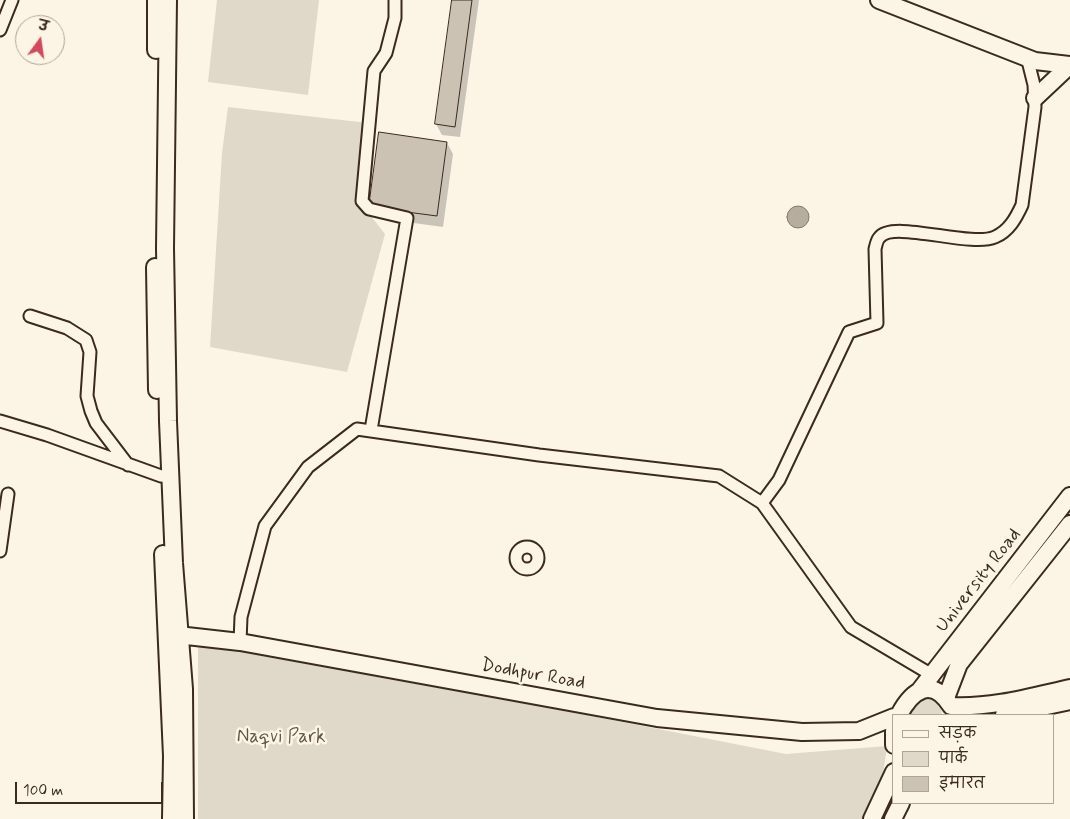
<!DOCTYPE html>
<meta charset="utf-8">
<style>
body{margin:0}
#map{position:relative;width:1070px;height:819px;overflow:hidden;background:#fcf5e5;font-family:Mynerve,"Playpen Sans Deva",sans-serif}
canvas{display:block}
.legend{position:absolute;left:892px;top:714px;width:162px;height:90px;box-sizing:border-box;background:#fcf5e5;border:1px solid #afa495;margin:0;padding:6px 9px;list-style:none;font-size:15px;color:#3b2a1e}
.legend li{display:flex;align-items:center;gap:10px;height:25px}
.legend b{width:25px;border:1px solid #afa495}
.north{position:absolute;left:15px;top:15px;width:50px;height:50px;box-sizing:border-box;background:#fcf5e5;border:1px solid #afa495;border-radius:50%;rotate:14deg;font-size:14px;font-weight:700;line-height:20px;text-align:center;color:#3b2a1e}
.north::after{content:'';display:block;margin:auto;width:18px;height:22px;background:#d1495b;clip-path:polygon(50% 0,100% 100%,50% 72%,0 100%)}
.scale{position:absolute;left:15px;top:782px;width:148px;height:22px;box-sizing:border-box;border:2px solid #3b2a1e;border-top:0;padding-left:6px;font-size:15px;line-height:18px;white-space:nowrap;color:#3b2a1e;-webkit-text-stroke:4px #fcf5e5;paint-order:stroke}
</style>
<div id="map">
<canvas width="1070" height="819"></canvas>
<ul class="legend">
<li><b style="height:6px;background:#fcf5e5"></b>सड़क</li>
<li><b style="height:14px;background:#e0d8c8"></b>पार्क</li>
<li><b style="height:14px;background:#ccc2b3"></b>इमारत</li>
</ul>
<div class="north">उ</div>
<div class="scale">100 m</div>
</div>
<script>
const ctx = document.querySelector('canvas').getContext('2d');
ctx.lineJoin = 'round';
function paint(path, color) {
  ctx.fillStyle = color;
  ctx.fill(path, 'evenodd');
}
function stroke(path, color, width, dash) {
  ctx.strokeStyle = color;
  ctx.lineWidth = width;
  ctx.lineCap = dash ? 'butt' : 'round';
  ctx.setLineDash(dash || []);
  ctx.stroke(path);
}
function drawText(font, color, halo, rows, align = 'center') {
  ctx.font = font + ' Mynerve,sans-serif';
  ctx.lineWidth = 5;
  ctx.setLineDash([]);
  ctx.textBaseline = 'middle';
  ctx.strokeStyle = halo;
  ctx.fillStyle = color;
  for (const [text, x, y, turn = 0] of rows) {
    ctx.save();
    ctx.translate(x, y);
    ctx.rotate((+turn || 0) * Math.PI / 180);
    ctx.textAlign = isNaN(turn) ? turn : align;
    if (halo) ctx.strokeText(text, 0, 0);
    ctx.fillText(text, 0, 0);
    ctx.restore();
  }
}
const green = new Path2D(`
 M217,0H319L308,95L208,82Z
 M228,107L368,123L360,202L385,234L347,372L210,347L222,153Z
 M198,639L786,754L887,746L883,774L862,819H198Z
 M931,697L940,703L942,715H904L920,698Z`);
const water = new Path2D(`
 M787 217a11 11 0 1 1 22 0a11 11 0 1 1-22 0Z`);
const shadow = new Path2D(`
 M453,0H479L460,137L442,135L436,124Z
 M447,143L453,154L443,227L377,218L370,207Z`);
const building = new Path2D(`
 M452,0H472L455,127L435,124Z
 M379,132L447,142L437,216L369,207Z`);
const street = new Path2D(`
 M0,30L12,0
 M30,316L67,328L86,340L90,352L87,396L91,411L96,423L128,465
 M0,421L47,435L161,476L171,477
 M371,430L407,218L369,209L362,201L374,71L386,53L395,18V0
 M762,503L779,480L849,332L877,323L875,249C876,245 877,240 879,238C892,219 970,248 995,237C1009,231 1016,218 1022,205L1035,107L1034,85L1027,57
 M516 558a11 11 0 1 1 22 0a11 11 0 1 1-22 0Z
 M0,551L8,494
 M240,642L241,617L265,526L308,467L357,429L539,455L719,476L762,503L851,627L932,675`);
const secondary = new Path2D(`
 M168,0L165,248L168,421L174,563L184,689L185,819
 M879,0L1035,61L1070,65
 M156,50V0
 M1035,98L1070,65
 M155,267L157,390
 M163,554L172,756L171,819
 M169,634L240,642L657,718L802,732L859,731L894,717
 M920,690L1070,496
 M946,698L959,664L1070,524
 M951,706C992,708 1030,697 1070,688
 M899,715C912,690 932,676 951,706
 M1004,715L1070,701
 M894,731V745
 M872,819L894,772
 M893,819L901,803`);
const streetNames = [
 ["University Road",979,581,-52],
 ["Dodhpur Road",533,675,10]
];
const parkNames = [
 ["Naqvi Park",281,738]
];
paint(green, '#e0d8c8');
paint(water, '#b7ad9e');
stroke(water, '#85796b', 1);
paint(shadow, '#0003');
paint(building, '#ccc2b3');
stroke(building, '#3b2a1e', 1);
stroke(street, '#3b2a1e', 15);
stroke(secondary, '#3b2a1e', 20);
stroke(street, '#fcf5e5', 11);
stroke(secondary, '#fcf5e5', 16);
drawText('19px', '#3b2a1e', '#fcf5e5', streetNames);
drawText('19px', '#645648', '#fcf5e5', parkNames);
</script>
